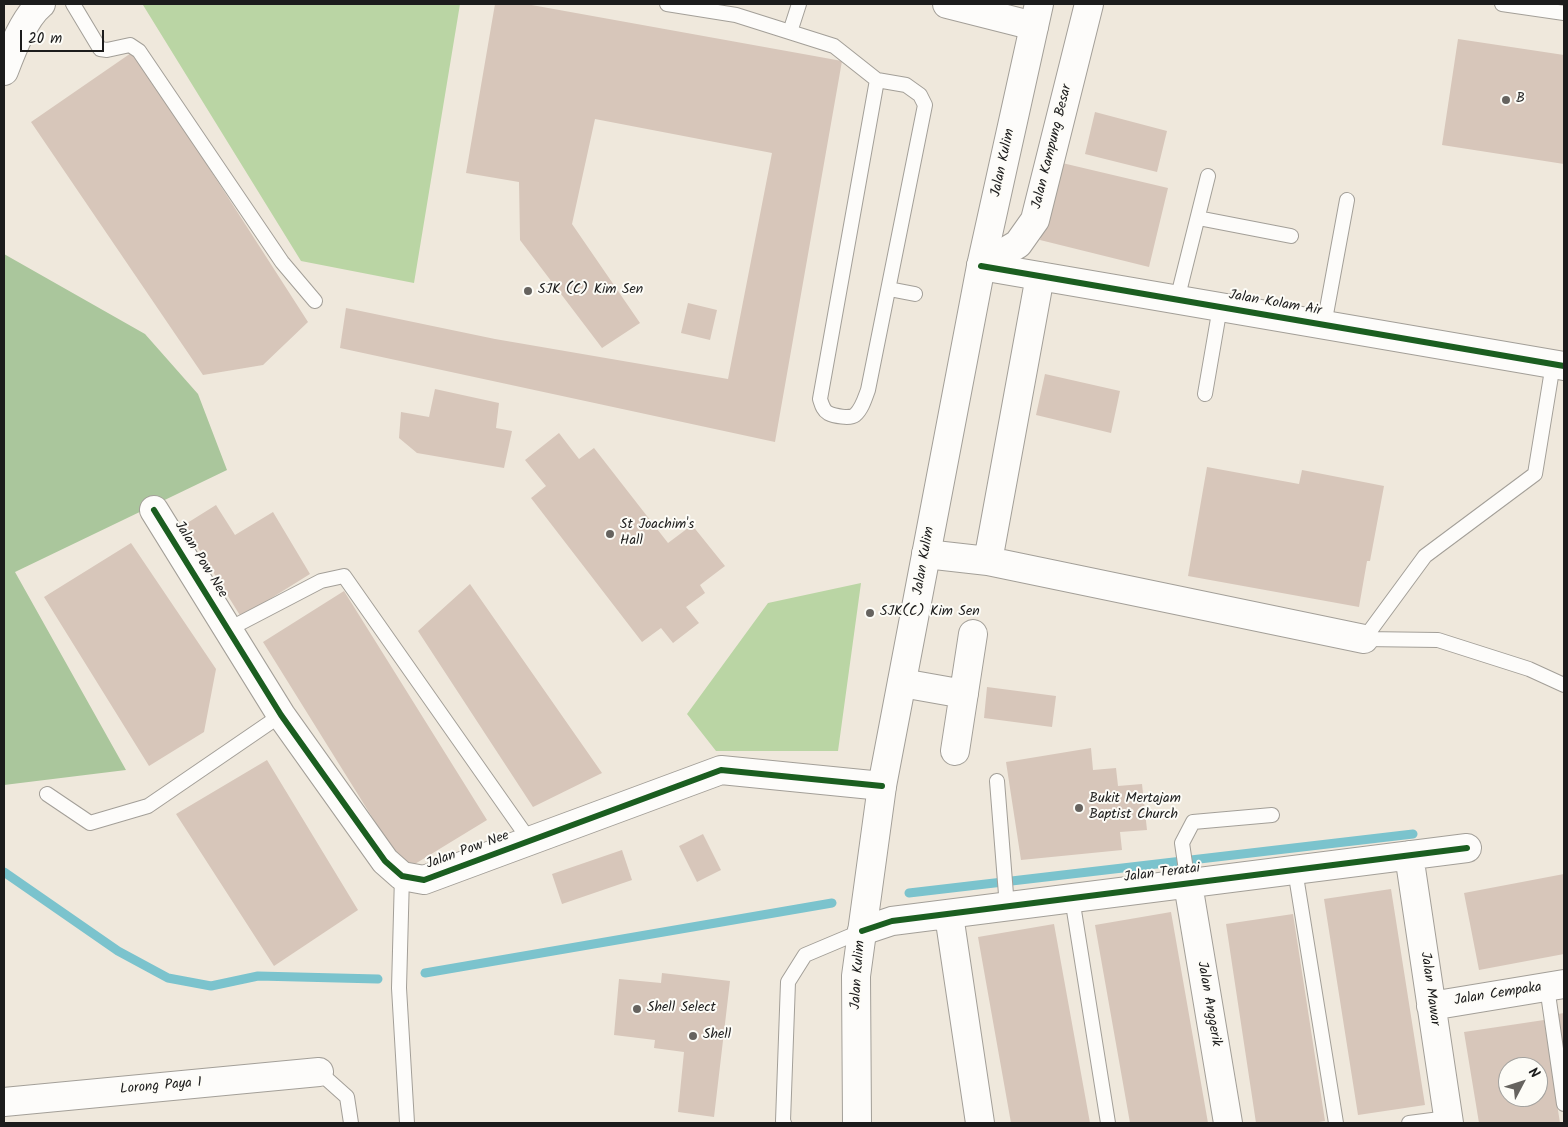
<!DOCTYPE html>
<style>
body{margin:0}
#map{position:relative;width:1568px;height:1127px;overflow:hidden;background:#efe8dc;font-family:Kalam,sans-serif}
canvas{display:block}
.frame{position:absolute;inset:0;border:5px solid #1c1c1c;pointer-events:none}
.north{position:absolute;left:1498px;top:1057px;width:50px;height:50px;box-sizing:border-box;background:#fdfcf7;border:1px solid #a3a29f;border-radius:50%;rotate:50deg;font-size:14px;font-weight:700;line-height:20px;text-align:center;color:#1c1c1c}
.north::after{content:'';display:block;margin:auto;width:18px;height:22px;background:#66635f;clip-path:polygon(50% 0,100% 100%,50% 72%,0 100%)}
.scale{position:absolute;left:20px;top:30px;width:84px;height:22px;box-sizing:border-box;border:2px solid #1c1c1c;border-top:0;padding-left:6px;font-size:15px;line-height:18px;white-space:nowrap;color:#1c1c1c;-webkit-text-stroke:4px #fdfcf7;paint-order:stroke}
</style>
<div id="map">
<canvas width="1568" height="1127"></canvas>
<div class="frame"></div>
<div class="north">N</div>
<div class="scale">20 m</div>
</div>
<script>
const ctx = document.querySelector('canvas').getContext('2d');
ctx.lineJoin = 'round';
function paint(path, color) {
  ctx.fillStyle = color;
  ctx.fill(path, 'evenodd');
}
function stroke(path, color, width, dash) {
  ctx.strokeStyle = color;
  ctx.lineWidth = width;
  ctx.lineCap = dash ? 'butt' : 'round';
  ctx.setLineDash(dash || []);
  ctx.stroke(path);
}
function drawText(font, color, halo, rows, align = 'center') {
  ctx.font = font + ' Kalam,sans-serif';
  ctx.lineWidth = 4;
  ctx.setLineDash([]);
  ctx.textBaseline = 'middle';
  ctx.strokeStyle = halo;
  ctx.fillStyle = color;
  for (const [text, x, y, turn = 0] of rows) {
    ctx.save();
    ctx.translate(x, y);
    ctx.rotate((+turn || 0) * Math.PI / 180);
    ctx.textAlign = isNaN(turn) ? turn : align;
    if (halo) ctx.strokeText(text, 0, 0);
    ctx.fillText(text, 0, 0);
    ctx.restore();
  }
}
const green = new Path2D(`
 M145,4H460L414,283L301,261L143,5Z
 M861,583L838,751H716L687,714L768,603Z`);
const forest = new Path2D(`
 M4,254L145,334L198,394L227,470L15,572L126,770L4,785Z`);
const stream = new Path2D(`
 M4,872L118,951L168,978L211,986L258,976L378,979
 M909,893L1413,834
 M425,973L832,903`);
const building = new Path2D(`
 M495,4H526L842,61L775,442L340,348L346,308L495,339L728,379L772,153L595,119L572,224L640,323L602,348L520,240L519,182L466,173Z
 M1458,39L1564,55V164L1442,145Z
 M134,51L308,322L263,365L203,375L31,122Z
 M1095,112L1167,131L1157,172L1085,154Z
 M1058,162L1168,188L1149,267L1040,240Z
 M688,303L717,310L710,340L681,333Z
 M1045,374L1120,391L1111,433L1036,415Z
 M435,389L499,403L496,428L512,431L504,468L417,453L399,438L401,412L429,417Z
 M559,433L579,459L594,448L668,543L692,525L725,566L700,585L705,593L686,607L699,623L673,643L661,628L642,642L531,498L546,486L525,460Z
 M1207,467L1299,484L1302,470L1384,486L1370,561H1367L1359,607L1188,576Z
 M216,505L235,535L273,512L310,574L241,617L184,525Z
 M131,543L216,669L204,732L149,766L44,597Z
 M470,584L602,773L533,807L418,631Z
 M344,591L487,820L405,870L263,642Z
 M987,687L1056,696L1052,727L984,718Z
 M1091,748L1093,770L1116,768L1118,786L1142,784L1147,830L1120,832L1122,850L1021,860L1006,762Z
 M267,760L358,910L274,966L176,814Z
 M703,834L721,870L697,882L679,846Z
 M622,850L632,880L562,904L552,874Z
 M1564,874V954L1479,970L1464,893Z
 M1391,889L1425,1105L1358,1115L1324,899Z
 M1171,912L1208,1123H1130L1095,925Z
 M1293,914L1325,1121L1312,1123H1256L1226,924Z
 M1054,924L1090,1123H1011L978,937Z
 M662,973L730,981L714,1117L678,1112L684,1052L654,1048L655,1040L614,1035L619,979L661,983Z
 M1564,1013V1046H1563L1558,1014Z
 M1544,1020L1560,1123H1479L1464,1032ZM1508,1067H1538V1097H1508Z`);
const service = new Path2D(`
 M73,4L100,49L107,50L130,45L139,51L282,262L315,301
 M667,4L736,15L834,46L877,80L906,85L920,95L925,105L868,390C865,398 862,409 855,415C850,419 834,416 828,413C823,410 822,405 820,399L877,80
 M1502,4L1564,13
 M790,32L799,4
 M1198,218L1291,236
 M889,289L915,294
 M1177,300L1208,176
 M1324,325L1347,200
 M1205,394L1220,307
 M229,629L321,581L344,576L530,841
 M1364,639L1425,556L1535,474L1553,364
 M1364,639L1438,640L1529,669L1564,685
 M997,781L1007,907
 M47,794L90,823L148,806L281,715
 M1295,870L1336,1123
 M402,876L399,988L407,1123
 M1188,884L1182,843L1193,822L1272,815
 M1072,898L1108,1123
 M1547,987L1564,1104
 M319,1072L347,1097L351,1123
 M784,1123L783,1121L788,982L805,955L862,931
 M1409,1123L1448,1118`);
const minor = new Path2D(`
 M981,266L1564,366
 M154,510L281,715L385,861L402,876L424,880L721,770L882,786
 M926,554L988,561L1364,639
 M988,561L1040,276
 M902,683L964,694
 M955,751L973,634
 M1409,855L1449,1123
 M1188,884L1228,1123
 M949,915L980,1123
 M862,931L892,921L1467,848
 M1431,1006L1564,984
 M4,1102L319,1072`);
const tertiary = new Path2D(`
 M947,4L1034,26
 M4,71C12,50 24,18 41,4
 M981,266L1018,244L1035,220L1089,4`);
const primary = new Path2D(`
 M857,1123L856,976L882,786L981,266L1039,4`);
const cycleway = new Path2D(`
 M981,266L1564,366
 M154,510L281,715L385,861L402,876L424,880L721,770L882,786
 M862,931L892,921L1467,848`);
const markers = [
 [1506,100,5,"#66635f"],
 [528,291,5,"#66635f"],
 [610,534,5,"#66635f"],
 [870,613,5,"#66635f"],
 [1079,808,5,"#66635f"],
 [637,1009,5,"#66635f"],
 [693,1036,5,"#66635f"]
];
const poiNames = [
 ["B",1516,100],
 ["SJK (C) Kim Sen",538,291],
 ["St Joachim's",620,526],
 ["Hall",620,542],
 ["SJK(C) Kim Sen",880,613],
 ["Bukit Mertajam",1089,800],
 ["Baptist Church",1089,816],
 ["Shell Select",647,1009],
 ["Shell",703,1036]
];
const streetNames = [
 ["Jalan Kampung Besar",1053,147,-76],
 ["Jalan Kulim",1004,163,-78],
 ["Jalan Kolam Air",1275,304,10],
 ["Jalan Pow Nee",200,560,58],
 ["Jalan Kulim",925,561,-80],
 ["Jalan Pow Nee",468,851,-20],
 ["Jalan Teratai",1162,874,-7],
 ["Jalan Kulim",859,975,-86],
 ["Jalan Mawar",1429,989,82],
 ["Jalan Cempaka",1498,995,-9],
 ["Jalan Anggerik",1208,1004,80],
 ["Lorong Paya 1",161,1087,-5]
];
paint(green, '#bad5a4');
paint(forest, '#aac69c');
stroke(stream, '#7bc3cd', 9);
paint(building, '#d7c6ba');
stroke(service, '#a39f98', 16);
stroke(minor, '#a39f98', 30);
stroke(tertiary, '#a39f98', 30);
stroke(primary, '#a39f98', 30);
stroke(service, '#fdfcfa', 14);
stroke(minor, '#fdfcfa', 28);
stroke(tertiary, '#fdfcfa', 28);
stroke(primary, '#fdfcfa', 28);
stroke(cycleway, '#1b5e20', 6);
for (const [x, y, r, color] of markers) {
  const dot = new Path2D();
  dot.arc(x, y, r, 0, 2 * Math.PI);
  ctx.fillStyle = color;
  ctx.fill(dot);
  stroke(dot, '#fdfcf7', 2);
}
drawText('14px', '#1c1c1c', '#fdfcf7', poiNames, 'left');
drawText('14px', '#1c1c1c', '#fdfcf7', streetNames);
</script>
